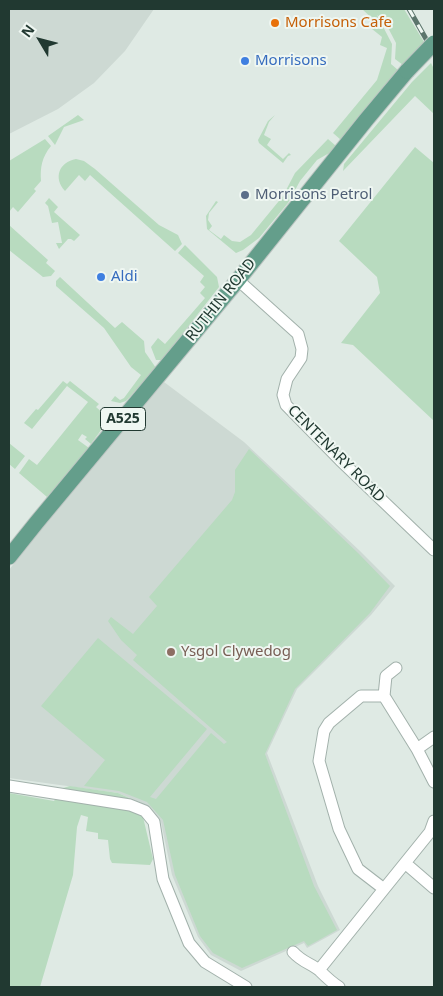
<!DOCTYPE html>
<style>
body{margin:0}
#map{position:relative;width:443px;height:996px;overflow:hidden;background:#dfeae4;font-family:"Noto Sans",sans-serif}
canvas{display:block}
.frame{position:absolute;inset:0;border:10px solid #213931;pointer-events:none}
.north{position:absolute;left:15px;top:15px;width:50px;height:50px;-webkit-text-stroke:4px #eff7f2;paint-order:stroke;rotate:307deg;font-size:14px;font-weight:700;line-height:20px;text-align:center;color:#213931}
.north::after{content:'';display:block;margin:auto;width:18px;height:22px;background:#213931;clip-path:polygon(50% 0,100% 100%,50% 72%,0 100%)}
</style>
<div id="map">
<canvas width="443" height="996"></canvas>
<div class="frame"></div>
<div class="north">N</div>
</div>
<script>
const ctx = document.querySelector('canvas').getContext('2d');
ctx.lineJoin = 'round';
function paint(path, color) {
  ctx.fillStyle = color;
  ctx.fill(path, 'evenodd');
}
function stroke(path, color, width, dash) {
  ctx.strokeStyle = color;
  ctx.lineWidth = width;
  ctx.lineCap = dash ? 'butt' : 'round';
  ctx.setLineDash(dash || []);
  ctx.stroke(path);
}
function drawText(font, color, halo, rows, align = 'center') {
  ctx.font = font + ' "Noto Sans",sans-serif';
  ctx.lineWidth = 4;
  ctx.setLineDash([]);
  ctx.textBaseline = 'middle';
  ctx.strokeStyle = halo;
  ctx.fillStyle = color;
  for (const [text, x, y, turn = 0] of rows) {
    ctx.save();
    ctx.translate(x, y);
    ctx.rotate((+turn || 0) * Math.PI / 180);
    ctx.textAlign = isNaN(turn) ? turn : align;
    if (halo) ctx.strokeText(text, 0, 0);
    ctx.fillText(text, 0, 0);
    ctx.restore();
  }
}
const built = new Path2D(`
 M9,9H154L125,51L94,83L58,109L9,134Z
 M164,382L244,442L360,551L395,586L371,615L297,689L267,753L318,886L340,930L307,948L304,943L241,971L211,955L198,937L172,875L161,822L146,805L118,793L9,778V570L42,527Z`);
const green = new Path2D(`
 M362,9H404L424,42L403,65L395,59L396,43L384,20L377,15L392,44L391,64L398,70L341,140L333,133L377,80L387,48L380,45L382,37L372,29L376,22Z
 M431,63L434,69V114L415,96L343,171L344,164L412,82Z
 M78,115L84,120L64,127L55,145L48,136Z
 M275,115L269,122L264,135L271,139L267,145L283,159L289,153L291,155L288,156L283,163L259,143L258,140L268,121Z
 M45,139L51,146C42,157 40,167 41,181L34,189L36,191L18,212L13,207L9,212V161Z
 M328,139L336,146L331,152L317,160L300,181L288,203L259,238L243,250L236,253L207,229L206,216L216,201L218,202L209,213L208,220L212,226L209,230L221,239L224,235L232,241L240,242L251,235L283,196L295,173Z
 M415,147L434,163V421L353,345L341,343L380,293L377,277L339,241Z
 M76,159L84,161L95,169L159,225L178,235L182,244L175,251L90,175L85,181L79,175L65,191C53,178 59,162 76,159Z
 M49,198L58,207L54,212L80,235L74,241L71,239H68L59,249L56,243H62L58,222L52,223L48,206L45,203Z
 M9,225L48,260L46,263L55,271L51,276L43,277L9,250Z
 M185,245L217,277L219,287L162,360H156L151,347L158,338L165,344L205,298L200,293L205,287L200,282L204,276L178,253Z
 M60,277L115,328L122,322L144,341L145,352L156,368L126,401L120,403L111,401L115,396L120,400L124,398L141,375L131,367L104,328L56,286V281Z
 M63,381L67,384L70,381L99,404L96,407C113,420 100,431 91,444L85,439L87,437L82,434L78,440L89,448L79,462L47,497L19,473L29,459L37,465L88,402L67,386L32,429L24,423L36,409L38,410Z
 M9,443L25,456L15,469L9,464Z
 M249,449L358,553L390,586L370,613L295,689L265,754L314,886L337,930L308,946L304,941L242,968L213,953L200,936L175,875L163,820L147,802L119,791L84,786L105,760L41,706L98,638L207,729L150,797L156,799L211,733L224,744L227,742L133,660L137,655L121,640L108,621L111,617L133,634L157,606L149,597L232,500L235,492V470Z
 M70,786L118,793L134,800L129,810L143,817L153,859L150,865L112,863L110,859L108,840L98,839V833L86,831L88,817L81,815L77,827L73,875L40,987H9V793L54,801L63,788Z`);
const street = new Path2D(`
 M238,280L298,334L302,349L301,358L287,379L283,395L286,405L340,460L434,550
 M384,696L386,676L396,668
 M417,749L434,737
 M434,782L417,749L384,696H361L329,723L324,731L319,761L339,829L358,869L384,889L430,832L434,821
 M9,786L130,805L145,811L154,822L163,879L189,943L205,962L246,987
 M405,863L434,888
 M293,952C303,963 311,963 320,971C326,977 331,982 339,987
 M319,970L384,889`);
const primary = new Path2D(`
 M9,557L37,522L238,280L366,120L407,71`);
const rail = new Path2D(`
 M409,9L434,53`);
const primaryBridge = new Path2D(`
 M407,71L434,43`);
const markers = [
 [275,23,5,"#e8710a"],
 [245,61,5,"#3f7fe0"],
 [245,195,5,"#5c6f8a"],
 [101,277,5,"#3f7fe0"],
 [171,652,5,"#8d6e63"]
];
const shields = [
 [123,419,45]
];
const shieldNames = [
 ["A525",123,419]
];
const foodNames = [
 ["Morrisons Cafe",285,23]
];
const shopNames = [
 ["Morrisons",255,61],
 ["Aldi",111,277]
];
const serviceNames = [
 ["Morrisons Petrol",255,195]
];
const streetNames = [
 ["RUTHIN ROAD",221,300,-51],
 ["CENTENARY ROAD",336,454,45]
];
const educationNames = [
 ["Ysgol Clywedog",181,652]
];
paint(built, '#cdd9d3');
paint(green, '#b8dbbf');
stroke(street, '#a2b1ab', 13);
stroke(primary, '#bcc4c1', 17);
stroke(street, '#fff', 11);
stroke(primary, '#649e8b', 15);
stroke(rail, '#5b756c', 5);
stroke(rail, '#eff7f2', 3, [9]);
stroke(primaryBridge, '#bcc4c1', 17, []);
stroke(primaryBridge, '#649e8b', 15);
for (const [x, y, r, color] of markers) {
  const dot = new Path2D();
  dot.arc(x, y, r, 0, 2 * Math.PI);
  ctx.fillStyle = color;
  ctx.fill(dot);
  stroke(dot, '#eff7f2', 2);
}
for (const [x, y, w] of shields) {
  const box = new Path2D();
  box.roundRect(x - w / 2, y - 11.5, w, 23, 4);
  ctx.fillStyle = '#eff7f2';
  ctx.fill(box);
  stroke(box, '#213931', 1);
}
drawText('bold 14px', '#213931', null, shieldNames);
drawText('15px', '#c56008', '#eff7f2', foodNames, 'left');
drawText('15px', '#366cbe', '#eff7f2', shopNames, 'left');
drawText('15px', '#4e5e75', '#eff7f2', serviceNames, 'left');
drawText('15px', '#213931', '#eff7f2', streetNames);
drawText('15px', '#785e54', '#eff7f2', educationNames, 'left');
</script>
